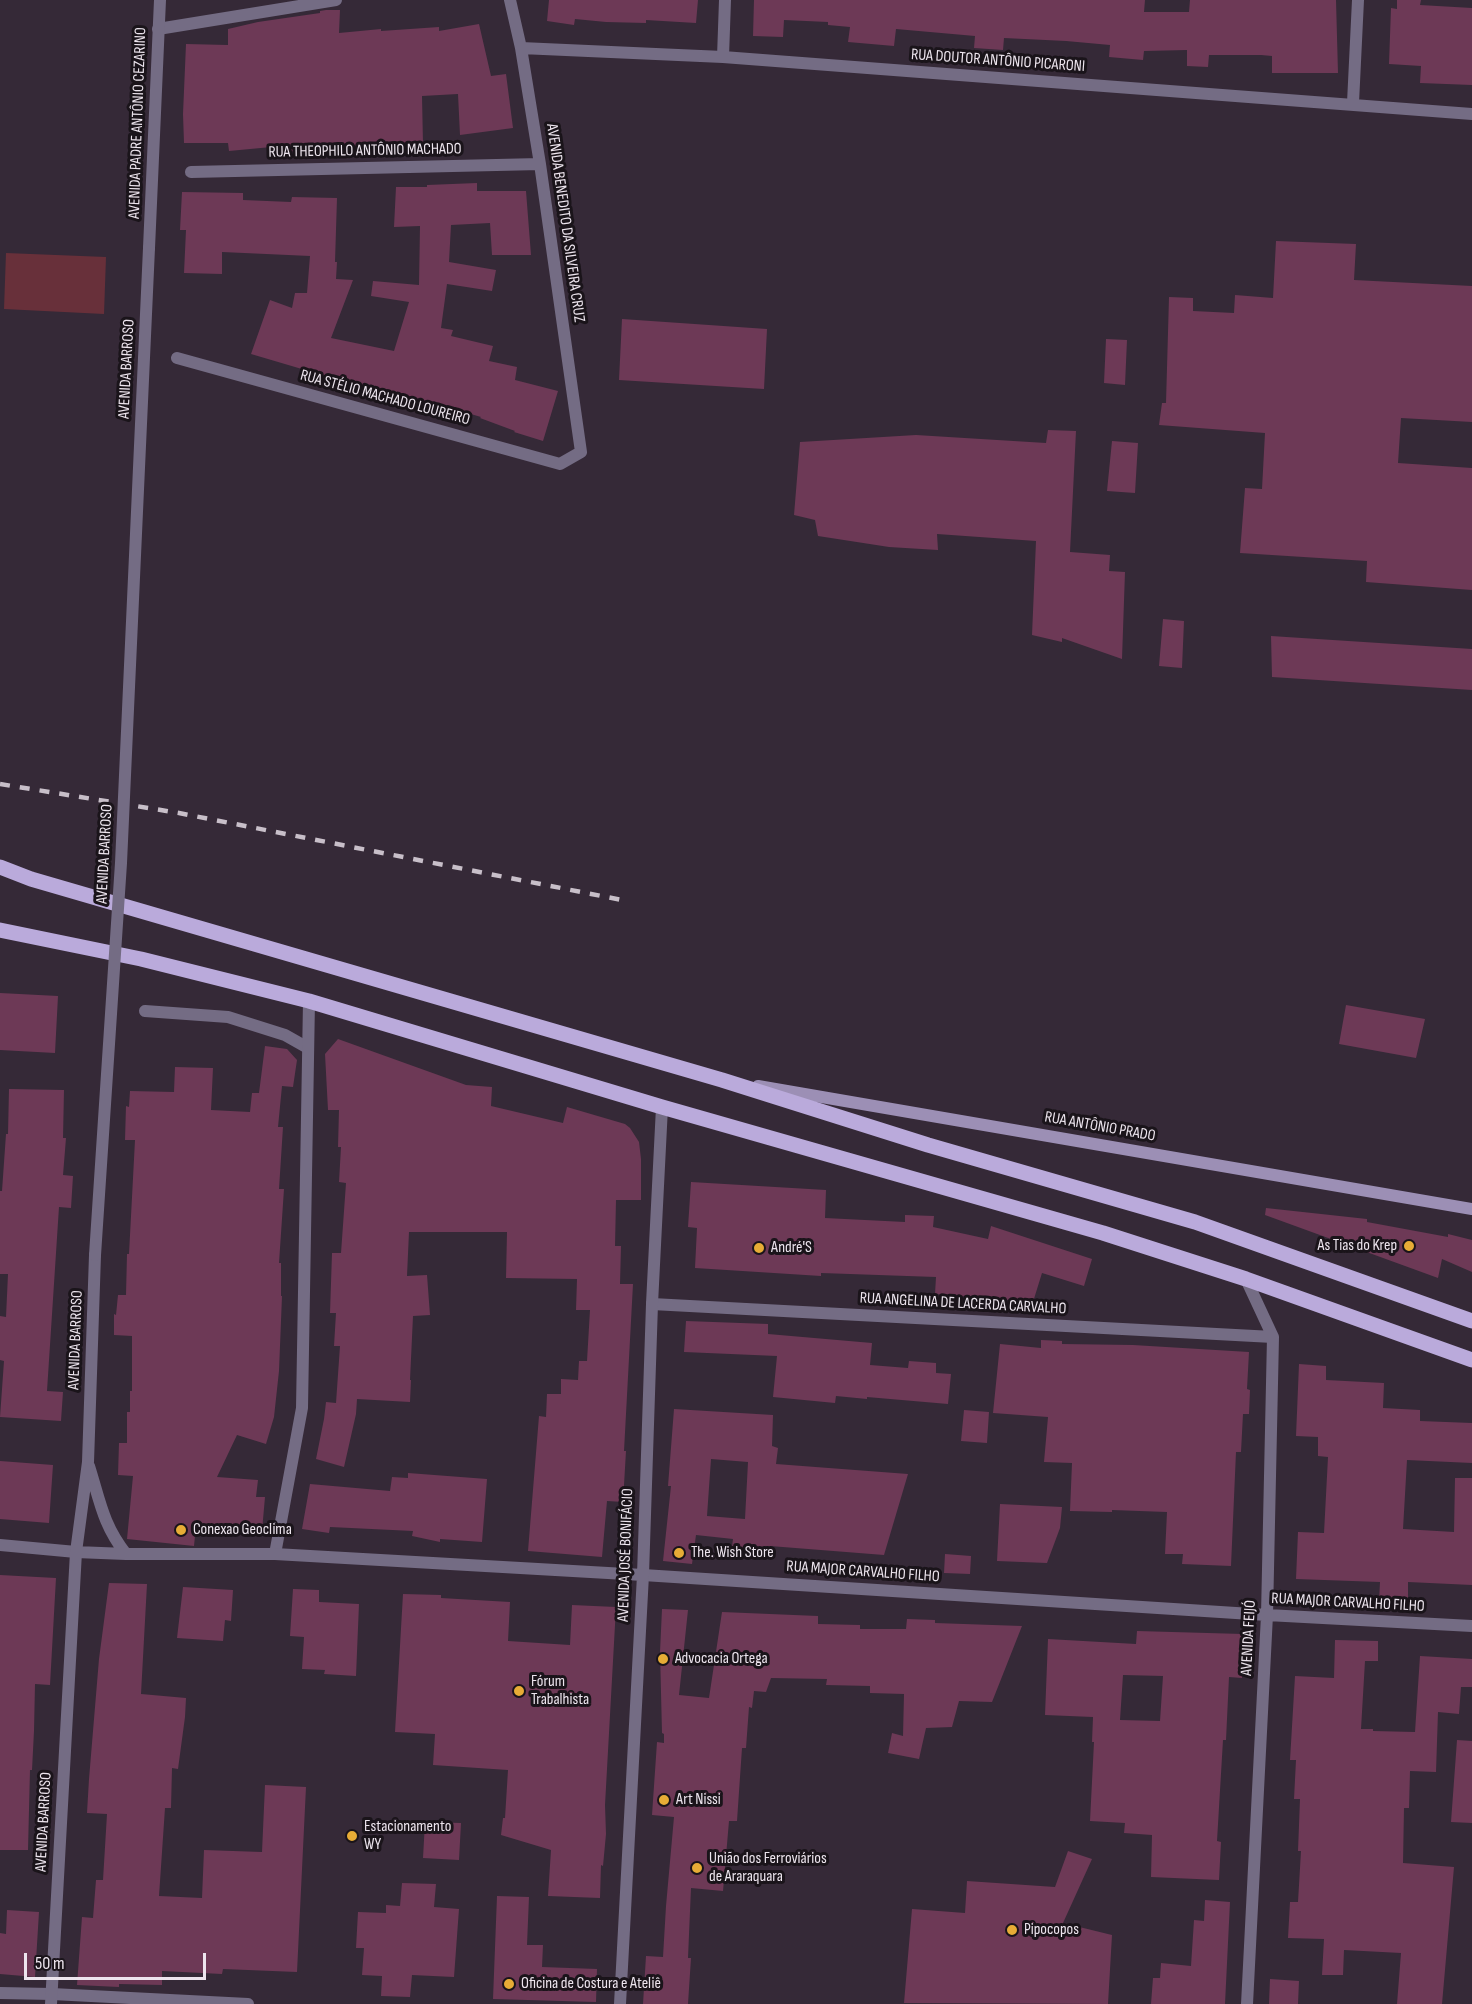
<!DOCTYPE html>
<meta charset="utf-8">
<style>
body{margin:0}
#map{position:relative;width:1472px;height:2004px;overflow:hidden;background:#352937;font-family:"Sofia Sans Condensed",sans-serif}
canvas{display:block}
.scale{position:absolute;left:24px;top:1953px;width:182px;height:27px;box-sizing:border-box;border:3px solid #ede5ee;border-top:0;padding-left:8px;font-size:18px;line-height:21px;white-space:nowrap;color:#ede5ee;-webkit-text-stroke:4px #1a141a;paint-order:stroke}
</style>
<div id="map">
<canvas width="1472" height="2004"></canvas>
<div class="scale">50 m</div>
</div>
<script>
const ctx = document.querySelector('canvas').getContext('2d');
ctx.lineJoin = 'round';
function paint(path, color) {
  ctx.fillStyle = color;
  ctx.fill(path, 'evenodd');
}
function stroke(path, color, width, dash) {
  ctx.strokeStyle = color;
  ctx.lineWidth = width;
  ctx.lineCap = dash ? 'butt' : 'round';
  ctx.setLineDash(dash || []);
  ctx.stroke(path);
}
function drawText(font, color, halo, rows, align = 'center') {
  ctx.font = font + ' "Sofia Sans Condensed",sans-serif';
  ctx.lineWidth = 6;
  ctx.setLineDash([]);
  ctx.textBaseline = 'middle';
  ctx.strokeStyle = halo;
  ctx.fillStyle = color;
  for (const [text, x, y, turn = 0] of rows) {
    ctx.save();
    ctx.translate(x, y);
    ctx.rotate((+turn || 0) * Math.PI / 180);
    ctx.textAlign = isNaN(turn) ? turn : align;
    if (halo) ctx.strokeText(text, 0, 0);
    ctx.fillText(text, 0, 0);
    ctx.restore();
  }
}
const green = new Path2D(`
 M6,253L106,257L104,314L4,309Z`);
const building = new Path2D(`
 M549,0H698L696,23L646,20V23L606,22L575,19L574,25L547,21Z
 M754,0H1145L1144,12H1189L1190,0H1336L1338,73H1272V56L1261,55H1209L1208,67L1187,66V50L1144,51L1143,60L1109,57L1110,45L1066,41L1004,38L1003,50L974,48L975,36L896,29L894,46L848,42L850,27L828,25V22L784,20L783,37L753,36Z
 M1397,0H1421L1420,5L1472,8V85L1420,83L1421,66L1389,64L1391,8L1397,9Z
 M326,10H340L339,33L381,29V31L439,27V31L479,24L491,76L506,74L513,128L460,135L458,94L422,96L423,144L385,145L310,152L282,151V146L229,151L228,143H184L183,114L186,44L228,45V29L258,22L320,13V11Z
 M477,183V191H526L531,255H492L490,223L451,225L449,262L496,270L492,291L447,284L441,328L453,330L451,336L493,346L489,361L517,367L515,380L558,391L543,441L514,432L515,431L480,418L481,417L402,394L401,396L356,385L251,354L270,300L292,308L295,293H307L310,256L222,252V274L184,273L186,230H180L182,192L243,193V200L291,202L292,197L337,198L335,262H337L336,279L353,280L331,338L394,351L409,302L371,296L373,281L419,285L420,226L394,227L396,187H427V185Z
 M1276,241L1356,244L1354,280L1472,286V422L1401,418L1398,463L1472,468V590L1366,582L1367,561L1240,553L1245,488L1262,489L1265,433L1159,425L1162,403H1166L1169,297L1193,298V311L1234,313L1235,295L1273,298Z
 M622,319L767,329L764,389L619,380Z
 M1106,339L1127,340L1125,385L1104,383Z
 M1048,430L1076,431L1070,552L1110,555L1109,571L1125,572L1122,659L1062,638V642L1032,635L1036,541L937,534L938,550L889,547L818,536L815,520L794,515L800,442L916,435L1046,443Z
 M1112,441L1138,443L1135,493L1107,491Z
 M1163,619L1184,621L1182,668L1159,666Z
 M1271,636L1472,649V690L1272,677Z
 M0,993L58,996L55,1053L0,1050Z
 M1346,1005L1425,1019L1416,1058L1339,1044Z
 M338,1039L466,1085L492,1087L491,1106L563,1123L567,1107L625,1124L630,1128L639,1142L641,1159V1200H616L615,1246H621L620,1284H633L624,1451H626L623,1502L607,1501L602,1557L528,1551L539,1416L546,1417L547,1394H561V1379L578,1380L579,1361H587L590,1310H576L577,1279L506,1278L507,1232H409L407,1276L427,1275L430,1315L413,1316L410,1380H411L410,1402L357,1399L356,1414L344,1467L316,1459L324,1419L326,1402L336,1403L340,1346H334L336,1313H330L332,1253H341L346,1183L339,1182L341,1147H338L339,1110H328L325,1054Z
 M265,1046L287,1049L297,1060L293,1087L282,1086L278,1127H283L279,1189H284L279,1263H281V1296H282L279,1371L274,1417L266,1444L237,1435L217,1477L258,1480L256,1497H265L262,1531L196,1526L194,1546L127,1539L133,1476L118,1475L119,1443H127V1412H130V1391H132V1336L114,1335V1314L116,1315L118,1295H126L127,1254H129L135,1140H125L126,1106L129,1107L130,1091L174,1092L175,1067L213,1068L211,1110L250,1112L252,1093H259Z
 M9,1089L64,1090L63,1138H66L63,1175L73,1176L71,1208L59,1207L47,1391L63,1392L61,1421L0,1417L4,1361L0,1360V1316L6,1317L8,1274H0V1191H2L6,1134H8Z
 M691,1182L826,1190L825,1218L905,1222V1215L934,1216L933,1227L988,1239L991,1226L1092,1259L1084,1286L1042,1273L1033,1302L935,1294L936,1277L821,1273V1276L695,1268L697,1228L688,1227Z
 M1266,1208L1367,1219V1222L1448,1237V1234L1472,1240V1272L1442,1259L1438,1278L1265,1215Z
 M686,1321L768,1324V1334L872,1343L870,1365L908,1368L909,1361L936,1363V1373L951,1374L948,1404L867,1397V1399L836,1396L835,1403L773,1397L777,1356L684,1352Z
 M1041,1340L1062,1341V1344L1133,1345L1249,1352L1247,1389L1250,1390L1249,1414H1243L1241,1452H1236L1231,1566L1182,1564L1183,1554H1165L1167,1512L1112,1510V1512L1070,1511L1072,1463L1044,1462L1048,1417L993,1413L1000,1344L1041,1348Z
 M1299,1364L1326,1366V1380L1384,1383L1383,1408L1420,1410V1421L1472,1423V1463L1407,1460L1403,1529L1454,1532L1455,1478H1472V1585L1408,1582V1602L1379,1601L1380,1582L1296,1579L1298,1532L1324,1533L1328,1457L1318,1456V1437L1296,1436Z
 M674,1409L773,1415L772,1446L778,1448L776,1464L908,1474L884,1555L770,1546L769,1555L731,1554L733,1539L696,1535L692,1564L663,1561L671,1486H668ZM711,1459L748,1462L745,1519L707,1516Z
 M964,1410L989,1412L987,1443L961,1441Z
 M0,1461L53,1465L49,1523L0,1519Z
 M408,1473L487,1479L482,1542L440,1539V1542L412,1536L413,1531L330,1527L329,1533L302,1529L310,1484L390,1491L392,1477L408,1478Z
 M1000,1504L1062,1507L1060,1528L1047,1563L997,1561Z
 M945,1554L971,1556L970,1574L944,1573Z
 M0,1575L56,1578L50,1685L35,1684L34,1731L32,1770H30L28,1850H0Z
 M109,1583L147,1584L141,1694L186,1698L185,1717L178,1769L172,1768L171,1808H165L159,1896L202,1898L204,1850L262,1852L265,1785L306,1787L297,1972L223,1969L222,1974L162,1971V1985L119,1984V1987L77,1985L82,1917L93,1918L96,1880H103L107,1814L87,1813L89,1779L99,1659Z
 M183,1587L233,1590L231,1621L225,1620L223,1641L177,1638Z
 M293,1589L319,1590V1602L359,1604L356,1676L324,1674L325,1670L302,1669L304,1637L290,1636Z
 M403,1594L441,1595V1598L510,1602L508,1641L570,1645L572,1605L616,1607L605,1805L606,1834L603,1866L601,1865L600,1898L548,1896L551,1850L501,1835L503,1818H505L508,1770L433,1765L435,1734L395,1732Z
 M662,1609L688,1610L679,1695L709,1698L722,1612L818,1616V1624L860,1625V1629H906L907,1619L935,1620V1623L1022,1626L992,1702L959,1701L952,1727L926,1728L919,1759L888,1753L892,1733L903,1736L904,1694L870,1693V1686L826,1685L827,1679L771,1678L766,1692L754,1691L752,1708L749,1707L746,1748H742L737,1821H729L723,1891L691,1888L688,1958H691L688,2004H643L646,1956L663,1957L666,1906L674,1817L652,1815L657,1742L664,1743V1734L662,1733L660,1652Z
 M1137,1631L1243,1634L1242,1678L1229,1677L1226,1740H1223L1217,1841L1221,1842L1219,1880L1151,1877L1152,1835L1124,1833L1125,1823L1090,1821L1094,1742H1092L1093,1717L1045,1715L1048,1639L1136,1644ZM1123,1675L1163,1676L1160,1721L1120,1720Z
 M1335,1640L1378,1641V1661H1365L1361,1729H1373V1731L1415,1732L1420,1656L1472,1659V1687H1461L1459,1714L1438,1712L1436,1772L1410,1771L1409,1808H1404L1403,1863L1454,1867L1442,2004H1397L1401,1953L1344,1950L1343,1975H1322L1324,1939L1288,1938L1290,1902H1298L1301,1851H1298L1300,1799H1294L1296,1760H1290L1295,1676L1334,1678Z
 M1457,1740L1472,1741V1823L1451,1822Z
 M425,1822L461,1823L459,1860L423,1858Z
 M1068,1851L1092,1859L1063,1923L1112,1935L1108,2004L904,2003L912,1909L965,1913L967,1881L1055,1887Z
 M402,1883L436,1884L434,1907L459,1909L454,1977L412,1975L410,1997L381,1996L382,1976L362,1975L364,1948H356L358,1912L386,1913V1905L400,1906Z
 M497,1896L529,1897L527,1945H543L542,1967L597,1969L596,2002L493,1999Z
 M1205,1900L1230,1902L1225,2004H1151L1153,1978H1160L1161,1963L1191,1966L1194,1920L1204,1921Z
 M7,1910L39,1912L35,1977L0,1974V1933L6,1934Z
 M1270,1979L1299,1981L1298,2004H1269Z`);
const service = new Path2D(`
 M145,1011L228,1017L285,1035L308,1048`);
const minor = new Path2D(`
 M158,29L336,0
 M521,48L723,57L1472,114
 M723,57L725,0
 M1353,103L1358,0
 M191,172L540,164
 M177,358L560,464L581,452L540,164L521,48L510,0
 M1246,1279L1273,1337L1267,1615L1247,2004
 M652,1304L1273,1337
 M0,1545L76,1552
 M275,1554L302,1408L309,1001
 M643,1575L1267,1615L1472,1626
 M0,1993L52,1994L248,2004`);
const tertiary = new Path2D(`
 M149,248L160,0
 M89,1466C100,1501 103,1525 126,1554
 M76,1552L126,1554H275L643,1575
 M51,2004L76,1552L88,1462L95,1255
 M620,2004L643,1575L652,1304L662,1107`);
const secondary = new Path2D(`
 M758,1086L1472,1209`);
const primary = new Path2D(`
 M0,867L31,879L722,1080L928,1145L1195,1222L1472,1321
 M0,930L141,959L309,1001L662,1107L1103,1233L1246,1279L1472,1360`);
const rail = new Path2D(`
 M0,784L179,813L627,901`);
const tertiaryBridge = new Path2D(`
 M95,1255L121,863L149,248`);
const markers = [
 [1409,1246,6,"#e7ac36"],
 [759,1248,6,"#e7ac36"],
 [181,1530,6,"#e7ac36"],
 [679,1553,6,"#e7ac36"],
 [663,1659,6,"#e7ac36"],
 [519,1691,6,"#e7ac36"],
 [664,1800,6,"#e7ac36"],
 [352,1836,6,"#e7ac36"],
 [697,1868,6,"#e7ac36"],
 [1012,1930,6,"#e7ac36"],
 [509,1984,6,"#e7ac36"]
];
const streetNames = [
 ["RUA DOUTOR ANTÔNIO PICARONI",998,61,4],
 ["AVENIDA PADRE ANTÔNIO CEZARINO",138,123,-88],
 ["RUA THEOPHILO ANTÔNIO MACHADO",365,151,-1],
 ["AVENIDA BENEDITO DA SILVEIRA CRUZ",565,223,82],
 ["AVENIDA BARROSO",127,369,-87],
 ["RUA STÉLIO MACHADO LOUREIRO",385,398,15],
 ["AVENIDA BARROSO",105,854,-87],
 ["RUA ANTÔNIO PRADO",1100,1127,10],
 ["RUA ANGELINA DE LACERDA CARVALHO",963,1304,3],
 ["AVENIDA BARROSO",76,1340,-88],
 ["AVENIDA JOSÉ BONIFÁCIO",626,1555,-88],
 ["RUA MAJOR CARVALHO FILHO",863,1572,4],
 ["RUA MAJOR CARVALHO FILHO",1348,1603,3],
 ["AVENIDA FEIJÓ",1249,1638,-87],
 ["AVENIDA BARROSO",44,1822,-87]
];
const poiNames = [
 ["As Tias do Krep",1397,1246,"right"],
 ["André'S",771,1248],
 ["Conexao Geoclima",193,1530],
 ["The. Wish Store",691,1553],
 ["Advocacia Ortega",675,1659],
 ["Fórum",531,1682],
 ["Trabalhista",531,1700],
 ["Art Nissi",676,1800],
 ["Estacionamento",364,1827],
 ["WY",364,1845],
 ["União dos Ferroviários",709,1859],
 ["de Araraquara",709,1877],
 ["Pipocopos",1024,1930],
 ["Oficina de Costura e Ateliê",521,1984]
];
paint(green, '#68303a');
paint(building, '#6d3956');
stroke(service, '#746c84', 12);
stroke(minor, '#746c84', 12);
stroke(tertiary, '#746c84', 12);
stroke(secondary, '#9c8fb5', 12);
stroke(primary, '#baaadb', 15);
stroke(rail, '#c8bfc9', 4.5, [10, 10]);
stroke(tertiaryBridge, '#746c84', 12);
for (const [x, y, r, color] of markers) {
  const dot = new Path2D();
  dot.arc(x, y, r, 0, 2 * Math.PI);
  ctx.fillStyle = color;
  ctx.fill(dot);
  stroke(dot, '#1a141a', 2);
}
drawText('16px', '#ede5ee', '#1a141a', streetNames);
drawText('16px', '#ede5ee', '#1a141a', poiNames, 'left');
</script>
